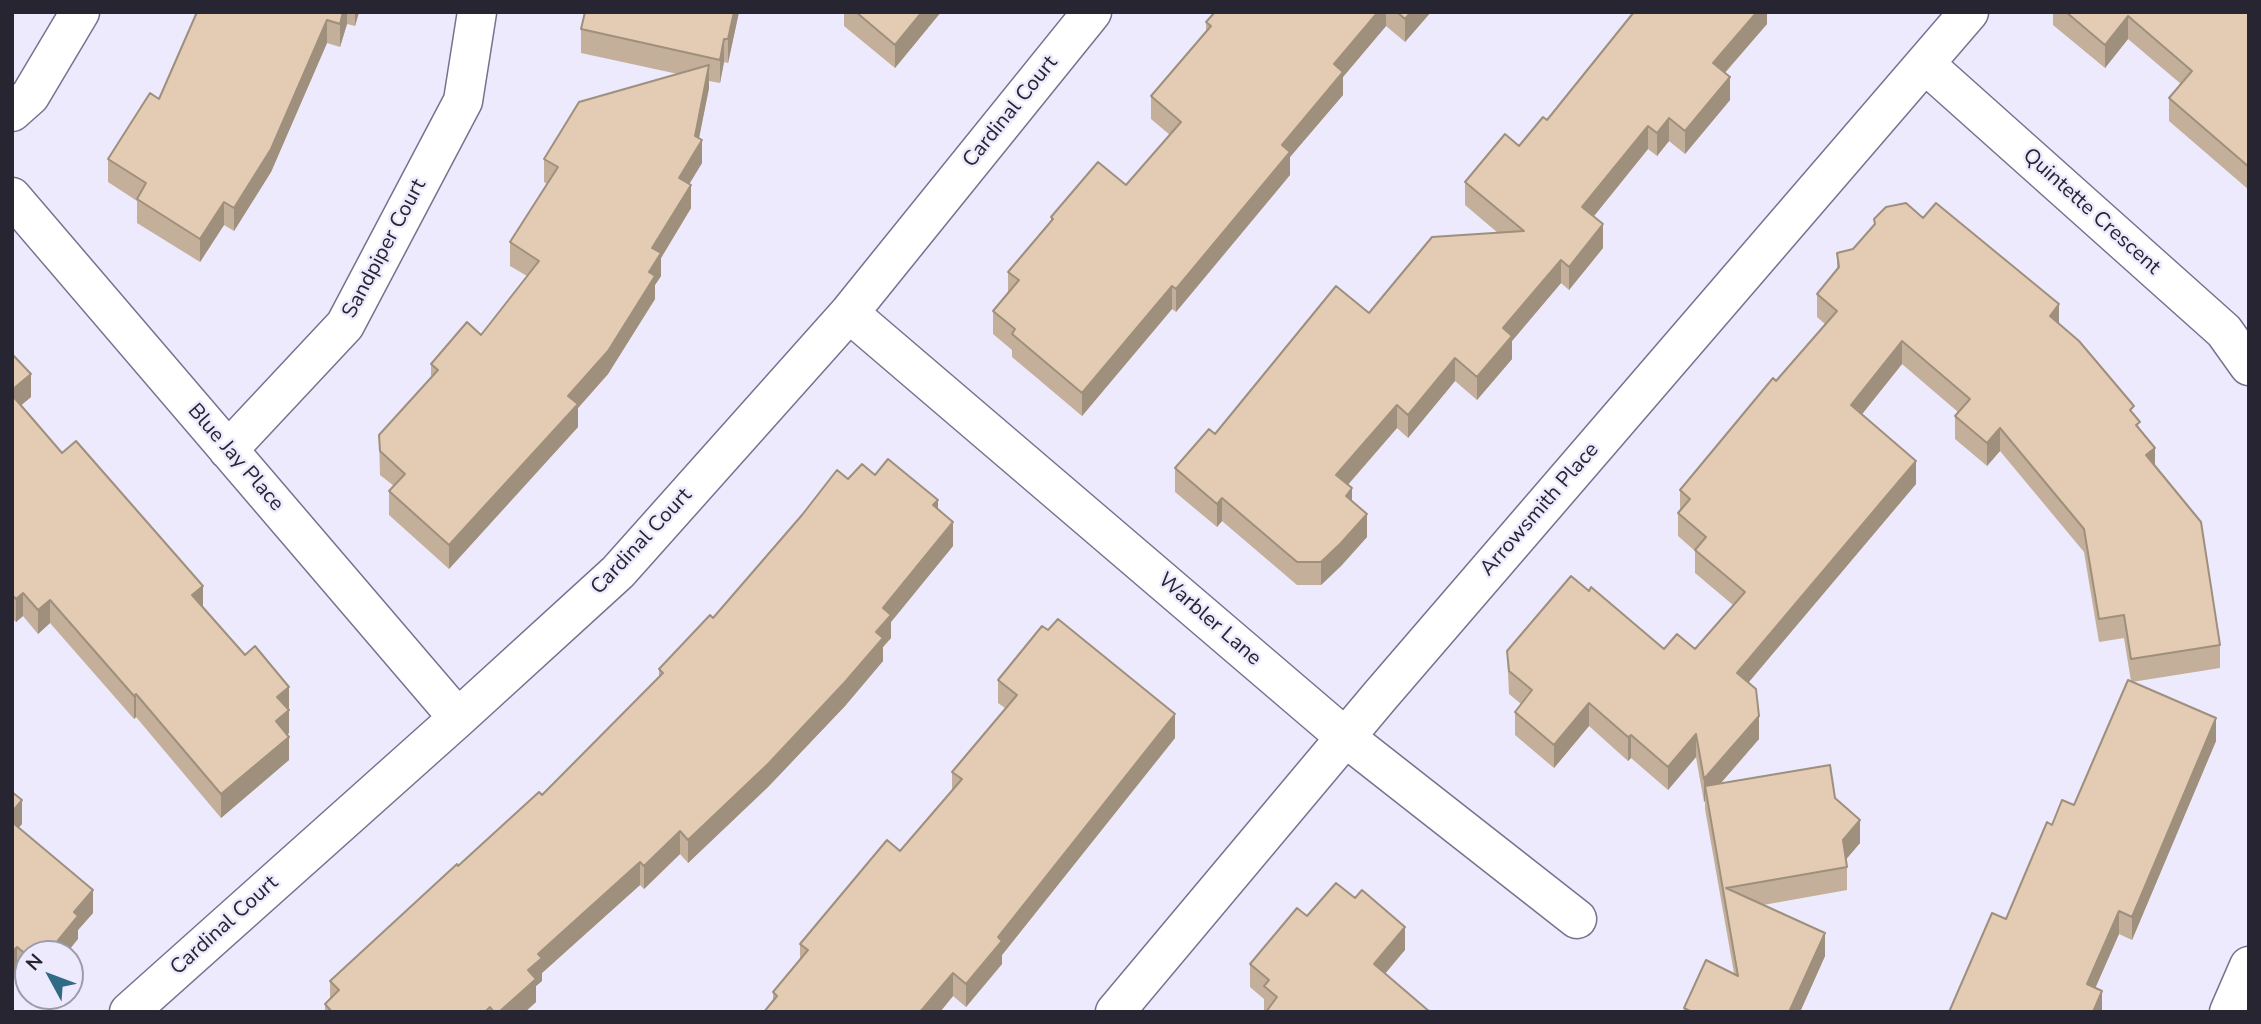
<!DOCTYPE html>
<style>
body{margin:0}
#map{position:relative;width:2261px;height:1024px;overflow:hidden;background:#edeafd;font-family:"Nunito Sans",sans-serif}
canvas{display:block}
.frame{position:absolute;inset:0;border:14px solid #272531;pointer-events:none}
.north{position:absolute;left:14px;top:940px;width:70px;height:70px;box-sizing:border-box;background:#edeafd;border:2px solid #9e9bab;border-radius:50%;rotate:311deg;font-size:19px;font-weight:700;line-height:28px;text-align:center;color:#272531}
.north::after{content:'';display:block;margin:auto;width:24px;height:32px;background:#316a84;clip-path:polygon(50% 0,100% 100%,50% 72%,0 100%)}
</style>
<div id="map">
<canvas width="2261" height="1024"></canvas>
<div class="frame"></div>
<div class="north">N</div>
</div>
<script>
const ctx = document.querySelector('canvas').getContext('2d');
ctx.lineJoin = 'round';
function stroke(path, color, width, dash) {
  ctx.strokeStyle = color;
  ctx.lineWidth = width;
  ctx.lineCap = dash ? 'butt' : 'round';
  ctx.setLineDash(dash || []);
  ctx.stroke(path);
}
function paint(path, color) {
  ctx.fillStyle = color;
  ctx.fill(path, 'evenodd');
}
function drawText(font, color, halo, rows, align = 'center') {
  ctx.font = font + ' "Nunito Sans",sans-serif';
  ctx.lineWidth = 5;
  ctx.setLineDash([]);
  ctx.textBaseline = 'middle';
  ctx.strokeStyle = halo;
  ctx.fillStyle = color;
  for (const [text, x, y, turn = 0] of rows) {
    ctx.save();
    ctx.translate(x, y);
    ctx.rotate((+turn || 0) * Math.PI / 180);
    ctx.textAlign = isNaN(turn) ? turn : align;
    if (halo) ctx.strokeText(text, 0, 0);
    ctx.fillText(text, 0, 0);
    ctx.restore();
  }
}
const street = new Path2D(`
 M1925,64L2224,331L2249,366
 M12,112L30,96L80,12
 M12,197L458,718
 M849,313L1345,737L1577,919
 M228,450L345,325L463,101L477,12
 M129,1012L458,718L618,572L849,313L1092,12
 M1115,1012L1380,696L1969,12
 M2229,1012L2249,966`);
const wall = new Path2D(`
 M197,12H359L355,26L347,24L340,47L327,43L271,172L234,231L224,225L200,262L137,223V201L108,182V159L159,99Z
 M739,12L728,63L724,62L720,83L709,81V88L699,138L702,163L689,184L691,208L661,258V276L655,285V299L608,374L578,408V427L449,569L389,515V491L394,486L380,475L379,435L431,378V364L481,335L527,276L510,266V242L547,184L544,182V159L678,74L581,53V29Z
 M844,12H941L895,68L844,26Z
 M1215,12H1431L1405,42L1386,26L1343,77V95L1290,157V175L1176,312L1172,309L1082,416L1012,357V350L993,334V311L1008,292V272L1051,221V217L1126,185L1170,135L1151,119V96L1206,31V22Z
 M1767,12V24L1725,73L1730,100L1685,154L1669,141L1657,156L1648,149L1593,217L1603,248L1569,290L1561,283L1512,341V359L1477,400L1455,381L1408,438L1397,428L1348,485L1352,502L1367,537L1341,566L1321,585H1297L1222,521L1217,527L1175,492V468L1215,434L1369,313L1498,233L1465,205V182L1519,146L1547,120Z
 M2053,12H2249V190L2169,121V98L2181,84L2128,39L2105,68L2053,25Z
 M1923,218L2059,324L2134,415L2155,465L2220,645V668L2132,682L2216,741L2132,940L2119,934L2095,988L2102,1012L2006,919L2052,825L2074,805L2131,681L2124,638L2099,642L2084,552L2000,451L1987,466L1955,439V416L1958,412L1902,364L1862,414L1916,484L1748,683L1759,739L1720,784L1835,798L1860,843L1846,859L1847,867V890L1763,905L1825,956L1800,1012H1684V1008L1734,973L1705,809V801L1704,802L1696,757L1668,790L1631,758L1628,761L1589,726L1554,768L1515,735V712L1521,704L1509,694L1507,651L1589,591L1664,649H1695L1733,605L1695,573V551L1678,536V513L1680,510V490L1825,324L1817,317V294L1837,269V253L1853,249L1874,226V219Z
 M12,354L31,397L21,405L62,453L203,607L245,655L289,687V733L287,735L289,760L221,818L136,717L134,719L50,623L38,634L23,616L16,622L12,618Z
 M875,475L938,510L953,546L891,622V638L883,647V661L845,706L768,787L688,863L680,854L644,889L640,885L542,973V981L536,986V1002L525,1012H325V1004L330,998V981L458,866L542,795L659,677V669L713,618L848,479Z
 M998,680L1175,738L1002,955V964L966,1007L953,996L940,1012H764L773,1001V992L800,959V944L900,851L952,790V772L1005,708L998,703Z
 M12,792L22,824L18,828L93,913L78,930V939L28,954V979L17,970L12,976Z
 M1355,898L1405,950L1266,1012L1264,1010V999L1250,987V964L1307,916Z`);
const shadedWall = new Path2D(`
 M343,12H347V24L340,47V24Z
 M355,12H359L355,26Z
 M734,12H739L728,63V39Z
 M922,12H941L895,68V45Z
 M1378,12H1386V26L1343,77V95L1290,157V175L1176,312V289L1282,145L1334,64Z
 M1411,12H1431L1405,42V19Z
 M1757,12H1767V24L1713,86V63Z
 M2128,16V39L2105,68V45Z
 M327,20V43L271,172L234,231V208Z
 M724,39V62L720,83V60Z
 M709,65V88L697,148L702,140V163L679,201V178L695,136Z
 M1730,77V100L1685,154V131Z
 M1669,118V141L1657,156V133Z
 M1648,126V149L1582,231V207Z
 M691,185V208L661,258V276L655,285V299L608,374L578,408V427L449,569V545L568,396L649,272L652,248Z
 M224,202V225L200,262V239Z
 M1603,224V248L1569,290V267Z
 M1561,260V283L1512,341V359L1477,400V377L1503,328Z
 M1172,286V309L1082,416V393Z
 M2059,304V328L2050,316Z
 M1902,341V364L1851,428V405Z
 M1455,358V381L1408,438V415Z
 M31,374V397L12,413V390Z
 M1397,405V428L1336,498V475Z
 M2000,428V451L1987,466V443Z
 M2155,448V471L2146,455Z
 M1916,461V484L1737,696V673Z
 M1352,488V511L1346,496Z
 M1222,498V521L1217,527V504Z
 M938,500V523L933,505Z
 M1367,514V537L1341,566L1321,585V562Z
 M953,522V546L891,622V638L883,647V661L845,706L768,787L688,863V840L876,632L883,608Z
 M203,586V609L192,595Z
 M23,593V616L16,622V599Z
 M50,600V623L38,634V610Z
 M289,687V733L276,744L277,697Z
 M136,694V717L134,719V696Z
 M1589,703V726L1554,768V745Z
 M1175,714V738L1002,955V964L966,1007V984L998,937Z
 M1759,716V739L1707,799L1705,786V801L1704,802V779Z
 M2216,718V741L2132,940V917Z
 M1696,734V757L1668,790V767Z
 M1631,735V758L1628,761V737Z
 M289,737V760L221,818V794Z
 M22,800V824L12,835V812Z
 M1860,820V843L1843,863V840Z
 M680,831V854L644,889V866Z
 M640,862V885L542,973V981L536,986V1002L525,1012H499L538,954Z
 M93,890V913L78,930V939L66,954H47L74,912Z
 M2119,911V934L2087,1007V984Z
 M1405,927V950L1374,987V964Z
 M1825,933V956L1800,1012H1789Z
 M17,947V970L12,976V952Z
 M953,973V996L940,1012H920Z
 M2102,991V1012H2093Z`);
const building = new Path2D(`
 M197,12H343L340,24L327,20L271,149L234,208L224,202L200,239L137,199L146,183L108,159L150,93L159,99Z
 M585,12H734L728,39H724L720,60L581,29Z
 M856,12H922L895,45Z
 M1215,12H1378L1334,64L1343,72L1282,145L1290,152L1176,289L1172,286L1082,393L1012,334L1015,329L993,311L1019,280L1008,272L1053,219L1051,217L1098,162L1126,185L1181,122L1151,96L1211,26L1206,22Z
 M1397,12H1411L1405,19Z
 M1634,12H1757L1713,63L1730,77L1685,131L1669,118L1657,133L1648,126L1582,207L1603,224L1569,267L1561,260L1503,328L1512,336L1477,377L1455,358L1408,415L1397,405L1336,475L1352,488L1346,496L1367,514L1341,543L1321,562H1297L1222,498L1217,504L1175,468L1209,429L1215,434L1336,286L1369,313L1432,237L1524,231L1465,182L1505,134L1519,146L1543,117L1547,120Z
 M2066,12H2249V167L2169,98L2192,71L2128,16L2105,45Z
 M709,65L695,136L702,140L679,178L691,185L652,248L661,253L649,272L655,276L608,351L568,396L578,404L449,545L389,491L405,474L380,451L379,435L438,370L431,364L467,322L481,335L539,261L510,242L558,167L544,159L579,102Z
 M1906,203L1923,218L1936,203L2059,304L2050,316L2079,341L2134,406L2130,410L2140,422L2136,425L2155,448L2146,455L2201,522L2220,645L2131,659L2124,615L2099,619L2084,529L2000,428L1987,443L1955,416L1970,399L1902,341L1851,405L1916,461L1737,673L1756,689L1759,716L1704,779L1696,734L1668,767L1631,735L1628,737L1589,703L1554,745L1515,712L1532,690L1509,671L1507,651L1571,576L1589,591L1591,587L1664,649L1677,634L1695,649L1745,592L1695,550L1706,537L1678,513L1690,499L1680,490L1773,378L1776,381L1837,311L1817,294L1839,267L1837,253L1853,249L1875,224L1874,219L1886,207Z
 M12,354L31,374L12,390Z
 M12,395L62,453L76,441L203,586L192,595L245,655L255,646L289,687L277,697L289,710L276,721L289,737L221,794L136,694L134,696L50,600L38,610L23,593L16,599L12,595Z
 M888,459L938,500L933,505L953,522L883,608L891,615L876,632L883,638L845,682L768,764L688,840L680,831L644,866L640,862L538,954L542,958L528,970L536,979L499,1012H494L490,1007L485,1012H332L325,1004L339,990L330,981L457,864L458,866L539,792L542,795L663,673L659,669L710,615L713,618L802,515L837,470L848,479L862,464L875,475Z
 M1058,619L1175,714L998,937L1002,941L966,984L953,973L920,1012H764L777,996L773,992L808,950L800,944L887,840L900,851L962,779L952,772L1017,695L998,680L1042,626L1048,630Z
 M2128,680L2216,718L2132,917L2119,911L2087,984L2102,991L2093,1012H1949L1992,913L2006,919L2047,822L2052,825L2062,800L2074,805Z
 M1830,765L1835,798L1860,820L1843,840L1847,867L1726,888L1825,933L1789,1012H1692L1684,1008L1706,960L1738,976L1705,786Z
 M12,792L22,800L12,812Z
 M12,822L93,890L74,912L78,916L47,954H28V956L17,947L12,952Z
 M1336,883L1355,898L1362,890L1405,927L1374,964L1430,1012H1266L1277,997L1264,986L1269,980L1250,964L1297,908L1307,916Z`);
const streetNames = [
 ["Cardinal Court",1011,112,-51],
 ["Quintette Crescent",2091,212,42],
 ["Sandpiper Court",385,249,-62],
 ["Blue Jay Place",235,458,49],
 ["Arrowsmith Place",1540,510,-49],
 ["Cardinal Court",642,542,-47],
 ["Warbler Lane",1209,620,41],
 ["Cardinal Court",225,926,-42]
];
stroke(street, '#77728e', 41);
stroke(street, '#fff', 38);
paint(wall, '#c3af9a');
paint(shadedWall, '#9f8f7d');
paint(building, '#e3ccb3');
stroke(building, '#9f8f7d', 2);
drawText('21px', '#272531', '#edeafd', streetNames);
</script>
